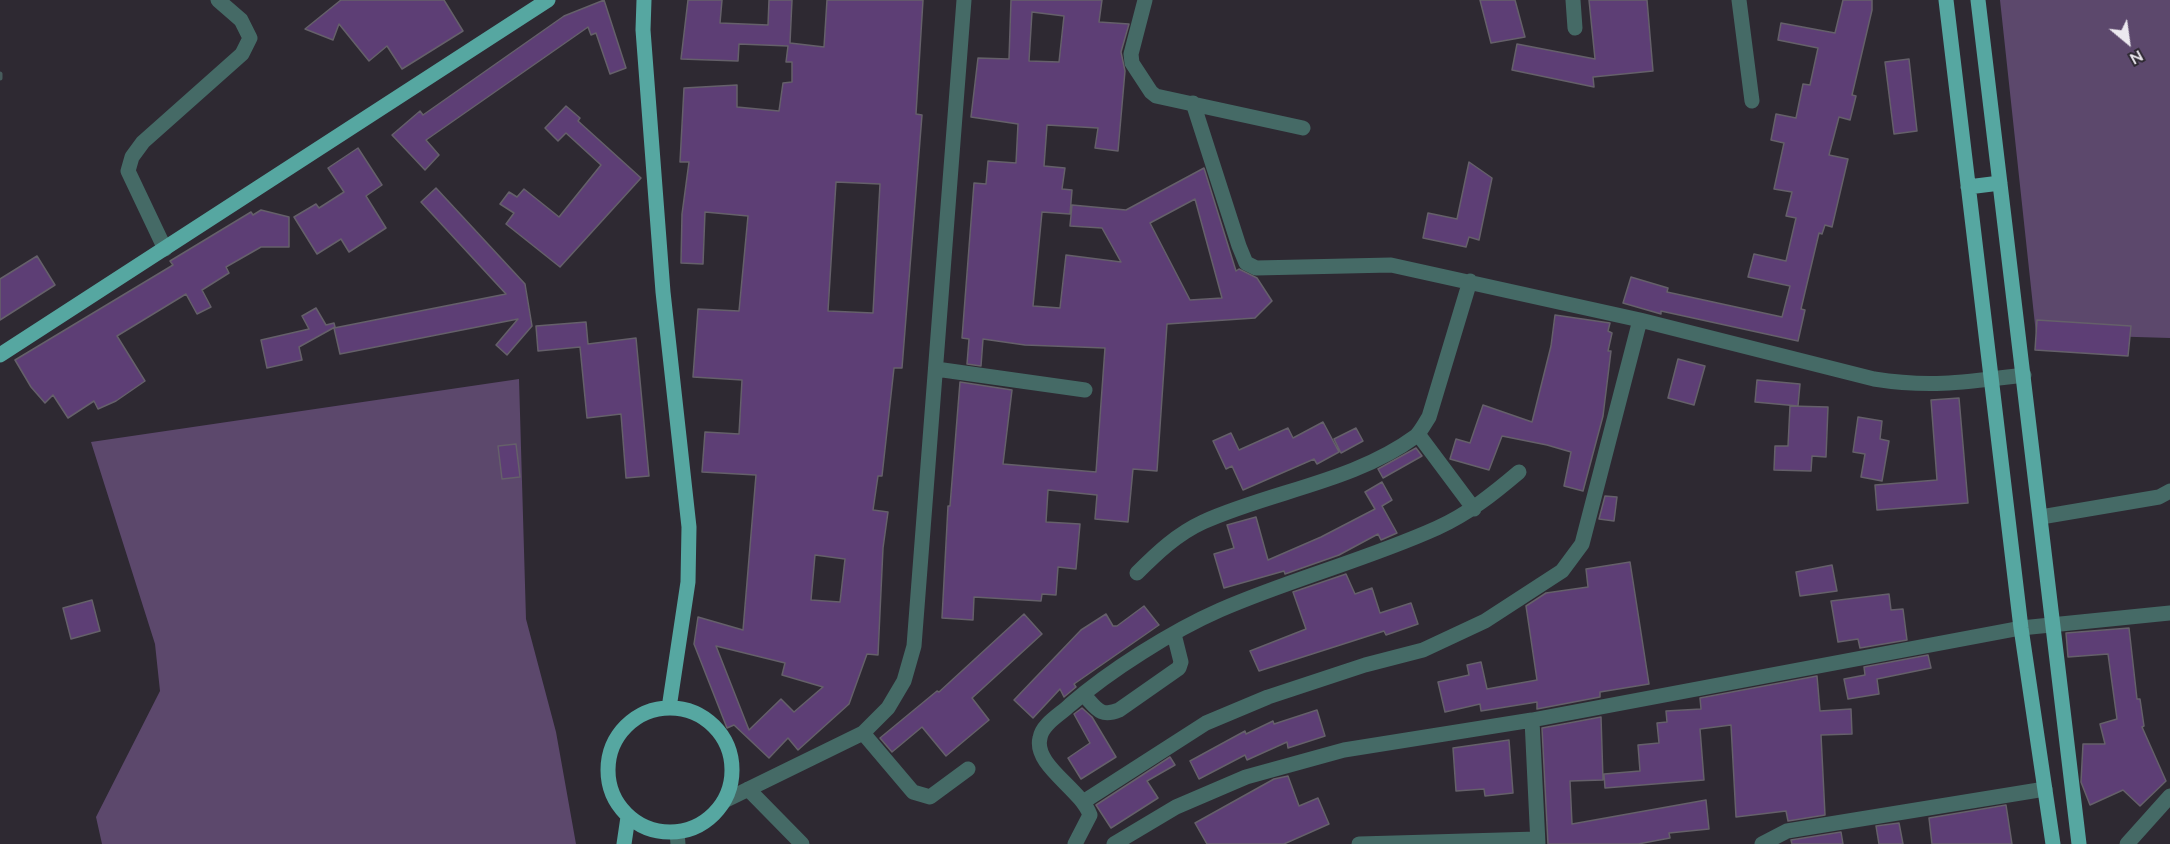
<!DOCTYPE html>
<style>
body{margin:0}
#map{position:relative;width:2170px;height:844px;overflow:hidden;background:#2e2932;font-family:Mulish,sans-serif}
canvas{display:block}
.north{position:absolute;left:2098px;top:12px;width:60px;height:60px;-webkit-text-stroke:4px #2e2932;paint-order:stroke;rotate:151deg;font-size:16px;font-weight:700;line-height:24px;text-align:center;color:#ece9ef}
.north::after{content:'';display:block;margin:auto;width:21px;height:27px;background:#ece9ef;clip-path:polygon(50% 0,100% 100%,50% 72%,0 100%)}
</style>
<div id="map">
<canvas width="2170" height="844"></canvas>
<div class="north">N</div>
</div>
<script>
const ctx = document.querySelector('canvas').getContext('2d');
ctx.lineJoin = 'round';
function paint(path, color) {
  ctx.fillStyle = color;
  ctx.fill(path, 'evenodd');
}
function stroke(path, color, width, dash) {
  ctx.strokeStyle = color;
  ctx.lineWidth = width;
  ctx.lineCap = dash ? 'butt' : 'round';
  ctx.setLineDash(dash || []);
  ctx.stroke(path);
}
const green = new Path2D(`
 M2000,0H2170V338L2036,334Z
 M519,379L526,619L556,732L576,844H102L96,817L160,691L155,644L91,442Z`);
const stream = new Path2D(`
 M0,74V78`);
const building = new Path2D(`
 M341,0H444L463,31L402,69L387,46L369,61L339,24L333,40L305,29Z
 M604,0L626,68L610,74L596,33L591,35L588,27L426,140L439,155L425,170L392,135L420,111L423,115L564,16Z
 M688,0H722L720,23L768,25L769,0H792L790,43L824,47L827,0H923L916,114L922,115L902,368H894L882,476H878L873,510L888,512L883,548L878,655L867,654L849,704L798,750L788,738L769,758L734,725L727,728L694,644L698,617L743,630L756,475L702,472L705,432L739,434L742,380L693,377L698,309L739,311L748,216L705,212L703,264L681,263L682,214L689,162H680L684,88L737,85V107L779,111L783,83L792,82V62H786L788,46L739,44L738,61L681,59ZM836,182L880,184L873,313L828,311ZM815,555L845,559L840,602L811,600ZM716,646L785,663L782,675L823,687L794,712L781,699L749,730Z
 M1011,0H1102L1099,22L1129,24L1121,52L1125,71L1118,151L1095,148L1098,128L1047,125L1044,166L1065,168L1062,189L1072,190L1070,214L1042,212L1033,306L1060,308L1066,255L1121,262L1102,228L1070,226L1072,205L1126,210L1204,168L1236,271L1239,269L1257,278L1272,301L1255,318L1167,324L1157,471L1133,469L1128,522L1095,519L1097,495L1048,490L1046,522L1080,524L1076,569L1058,567L1056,595L1042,594L1041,601L974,597L973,620L942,618L948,506H950L960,382L1012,390L1003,464L1096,472L1105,348L1025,345L983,339L981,366L967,364L969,339L962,338L974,183L986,184L988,161L1016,163L1018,124L971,117L978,58L1009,59ZM1032,12L1064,16L1059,62L1029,61ZM1195,199L1222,298L1190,300L1150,223Z
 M1480,0H1515L1525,37L1491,43Z
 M1589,0H1647L1653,71L1593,77L1594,87L1512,70L1517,44L1595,59Z
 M1843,0H1872V10L1852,95L1856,96L1850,120L1839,117L1829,155L1848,159L1832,227L1825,225L1822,234L1819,233L1801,309L1805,310L1798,341L1661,311V314L1623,303L1631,277L1668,288L1667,292L1782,317L1790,286L1748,277L1754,254L1786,261L1796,218L1786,216L1792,192L1774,189L1784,143L1771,140L1776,114L1796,118L1803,84L1810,85L1818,48L1778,40L1781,23L1835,33Z
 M1909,59L1917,131L1894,134L1885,62Z
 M566,106L580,118L578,121L641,178L560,267L506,224L514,213L500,204L509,192L517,197L524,189L559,217L601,165L566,133L558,141L545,128Z
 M358,148L382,185L366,196L386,228L349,252L341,239L317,254L294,217L316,204L319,208L344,192L328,168Z
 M1469,162L1492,178L1479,240L1469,237L1466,247L1423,238L1428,213L1457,219Z
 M436,188L525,284L532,326L507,355L496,345L518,319L340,354L334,328L506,294L421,202Z
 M261,210L289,217V247H261L226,267L229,273L202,290L211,307L197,314L186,294L117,336L145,381L116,401L98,409L94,401L68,418L53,395L45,403L31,387L15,360L173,265L170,261L251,212L253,215Z
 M37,256L55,285L0,320V279Z
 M316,308L326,325L334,323L335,327L299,347L302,360L267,368L261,340L309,329L302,316Z
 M1555,315L1610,323L1608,331L1612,333L1608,351H1611L1603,416L1583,491L1564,486L1571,452L1547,445L1502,436L1489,470L1450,459L1456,439L1470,443L1483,405L1532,422L1551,346Z
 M2037,320L2131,326L2128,356L2035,350Z
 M586,322L588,344L636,338L649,476L626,478L621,414L587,418L580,347L538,351L536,326Z
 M1678,359L1705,366L1694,405L1668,398Z
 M1757,380L1800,384L1798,406L1755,402Z
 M1959,398L1968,503L1877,510L1875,485L1937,480L1931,400Z
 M1790,406L1828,407L1826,457L1812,456L1811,471L1774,470L1775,446H1788Z
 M1858,417L1882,421L1880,439L1889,441L1882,481L1861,477L1865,454L1853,452Z
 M1323,422L1339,452L1317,464L1314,459L1243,490L1232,466L1226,469L1213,441L1231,433L1239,450L1288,428L1293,438Z
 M1356,428L1363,441L1341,453L1334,439Z
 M516,444L520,477L502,479L498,446Z
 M1416,448L1422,456L1383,478L1378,469Z
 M1382,482L1392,500L1382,506L1397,533L1381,540L1378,534L1339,555L1285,574L1284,571L1224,588L1214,554L1234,548L1227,525L1256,517L1268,560L1321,537L1375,509L1365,492Z
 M1605,496L1617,497L1614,521L1599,519Z
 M1630,562L1649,684L1600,692V697L1537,709V702L1481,711L1480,704L1445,712L1438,682L1469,675L1467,665L1481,662L1487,689L1537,680L1526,606L1546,593L1588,587L1586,569Z
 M1832,565L1837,591L1800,596L1796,572Z
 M1346,574L1355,594L1372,588L1380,613L1411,603L1418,624L1386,635L1384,631L1259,671L1250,651L1306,629L1293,592Z
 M1889,594L1891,610L1903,609L1907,640L1860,648L1858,639L1838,642L1831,601Z
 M92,600L100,631L71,639L63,608Z
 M1144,606L1159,625L1074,684L1076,687L1064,697L1060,689L1033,718L1014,700L1081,630L1106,614L1113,626H1117Z
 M1024,614L1042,634L972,698L989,720L946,756L922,727L892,752L880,738L937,691L939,692Z
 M2129,628L2137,699H2140L2144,726L2142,727L2166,781L2140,806L2123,790L2090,805L2081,782L2083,744H2105L2100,724L2117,719L2108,654L2068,657L2066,633Z
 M1928,655L1931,668L1877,679L1879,694L1848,699L1844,679L1865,675L1864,667Z
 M1817,676L1820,711L1851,709L1852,734L1821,735L1825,815L1788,821L1786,811L1736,817L1731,725L1700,729L1704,780L1605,788L1604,774L1640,771L1638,745L1659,743L1657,723L1667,722L1666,711L1701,709L1700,698Z
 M1082,708L1092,717L1116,757L1081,779L1068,758L1090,743L1074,714Z
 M1317,710L1325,736L1288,748L1287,742L1247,760L1245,755L1199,779L1190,761L1245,731L1246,734L1273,721L1274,724Z
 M1601,717L1603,780L1570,781L1572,824L1706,800L1709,829L1669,833L1670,838L1638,844H1548L1542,728Z
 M1509,740L1513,793L1485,796L1484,789L1456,791L1453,748Z
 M1170,757L1175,765L1147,781L1158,798L1111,828L1096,805Z
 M1288,776L1299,806L1318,798L1329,824L1284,844H1207L1195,823L1274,779Z
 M2006,805L2012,844H1932L1929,818Z
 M1899,823L1903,844H1879L1876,826Z
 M1841,832L1843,844H1792L1791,840Z`);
const minor = new Path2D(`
 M1145,0L1131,54L1132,63L1151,92L1156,96L1303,128
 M1573,0L1575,28
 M1739,0L1752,101
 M1193,103L1239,246L1246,263L1256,268L1391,265L1640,320L1874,379C1931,388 1967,382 2024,375
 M165,249L128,171L132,157L143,142L242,54L250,38L241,20L218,0
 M936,369L1085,390
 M1418,434L1474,509
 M2041,517L2159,497L2170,491
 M1137,573C1157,553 1177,534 1203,522C1271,491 1354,482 1416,436C1421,431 1425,423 1429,417L1470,281
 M1083,694C1096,707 1099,718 1119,710L1179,668L1181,662L1174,634
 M1532,720L1538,844
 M863,733L913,792L930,797L968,769
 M748,789L802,844
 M724,801L863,733L888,708L904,681L914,646L964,0
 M1083,802L1206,723L1268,697L1365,665L1423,650L1485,621L1562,571L1582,544L1640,320
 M677,832L678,844
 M1075,844L1090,815C1081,789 1033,765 1040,738C1042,724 1061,714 1070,705C1109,671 1172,631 1220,610C1291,579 1366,560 1437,528C1468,514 1493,494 1519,472
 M1114,844L1176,807L1246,777L1344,750L1532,720L2021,628L2170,613
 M1359,844L1537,839
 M1762,844L1787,831L2045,789
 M2127,844L2170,796`);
const major = new Path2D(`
 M644,0L643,30L663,292L689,527L688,582L669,708
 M1946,0L2021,628L2053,844
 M1978,0L2079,844
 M1968,187L2000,183
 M0,355L548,0
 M608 770a62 62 0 1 1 124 0a62 62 0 1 1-124 0Z
 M624,844L628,817`);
paint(green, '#5c486c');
stroke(stream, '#475c5c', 5);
paint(building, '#5d3e75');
stroke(building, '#65606a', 1.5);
stroke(minor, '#456a66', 15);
stroke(major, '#56a7a1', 15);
</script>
